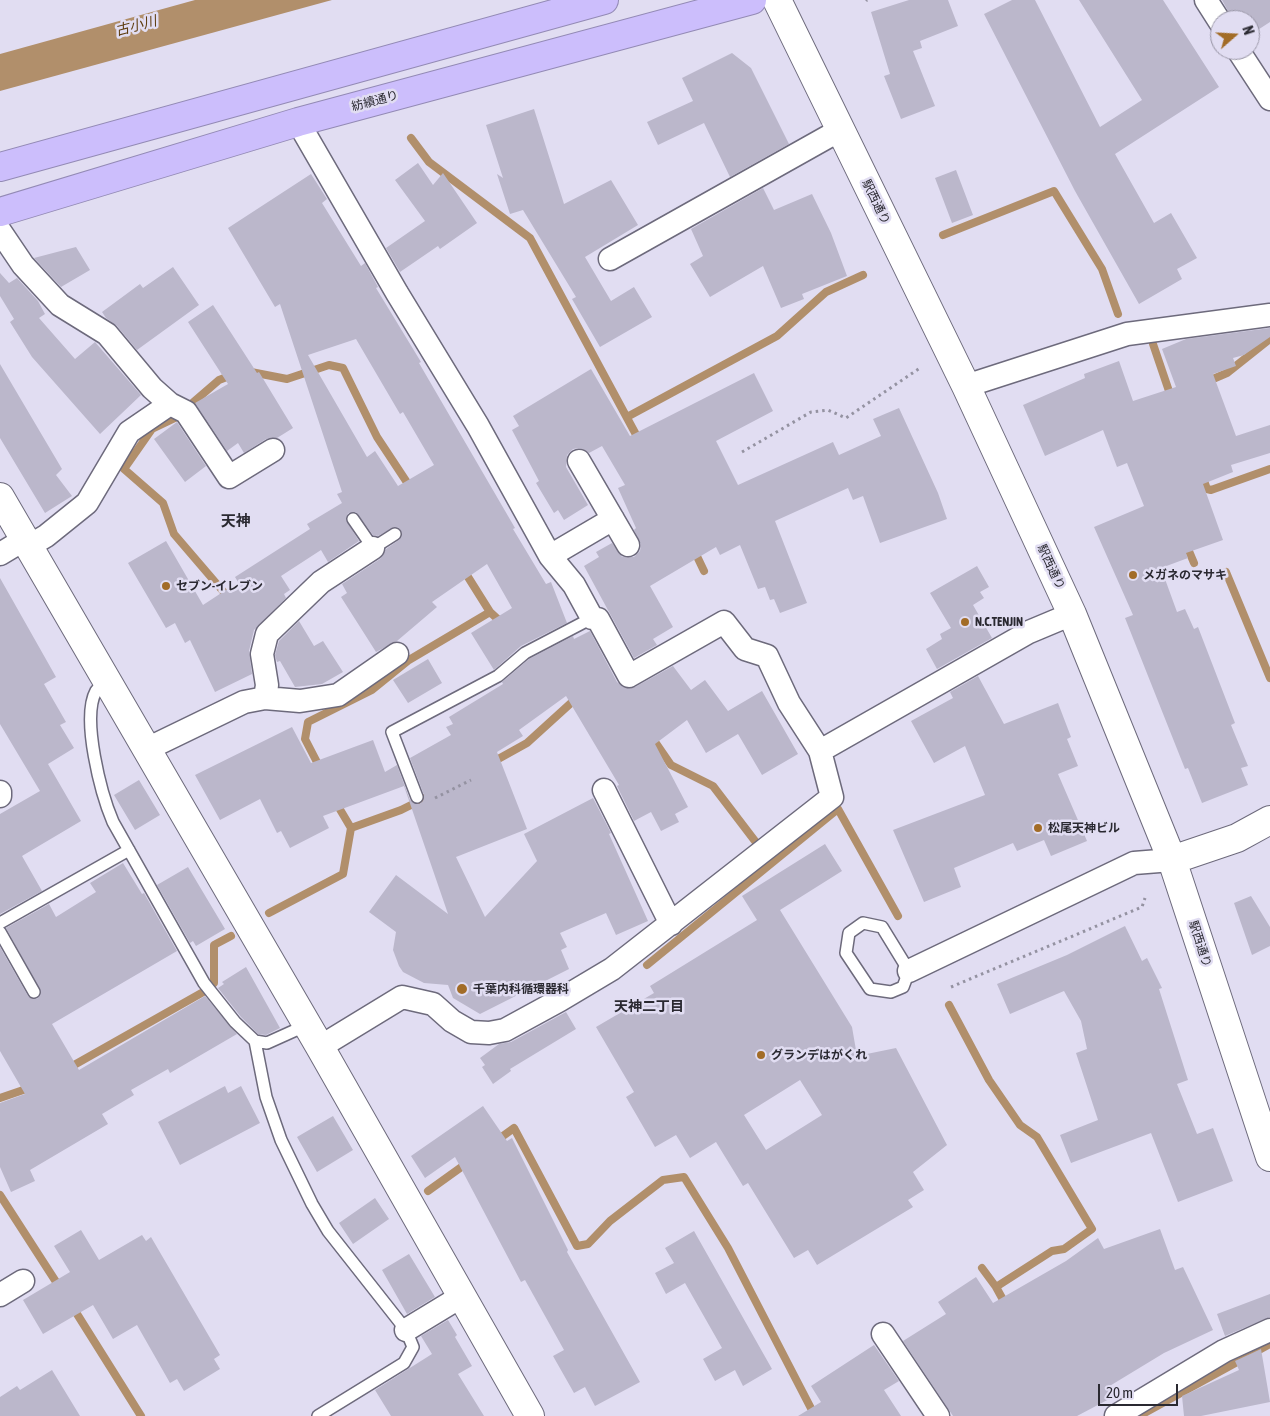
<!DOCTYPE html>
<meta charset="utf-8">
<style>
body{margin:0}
#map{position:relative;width:1270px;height:1416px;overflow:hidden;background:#e1ddf2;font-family:"Asap Condensed",sans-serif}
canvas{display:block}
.north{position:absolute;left:1210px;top:10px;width:50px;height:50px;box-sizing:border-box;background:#e1ddf2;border:1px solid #9895a5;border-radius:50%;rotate:71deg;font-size:14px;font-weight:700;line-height:20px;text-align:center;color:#2a2931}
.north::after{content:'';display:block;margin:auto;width:18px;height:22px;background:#a26c27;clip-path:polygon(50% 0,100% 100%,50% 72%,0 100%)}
.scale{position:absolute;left:1098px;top:1384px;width:80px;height:22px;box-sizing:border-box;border:2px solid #2a2931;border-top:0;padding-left:6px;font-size:15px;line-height:18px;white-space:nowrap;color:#2a2931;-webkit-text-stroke:4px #e1ddf2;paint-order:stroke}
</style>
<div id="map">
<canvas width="1270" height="1416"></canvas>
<div class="north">N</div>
<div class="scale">20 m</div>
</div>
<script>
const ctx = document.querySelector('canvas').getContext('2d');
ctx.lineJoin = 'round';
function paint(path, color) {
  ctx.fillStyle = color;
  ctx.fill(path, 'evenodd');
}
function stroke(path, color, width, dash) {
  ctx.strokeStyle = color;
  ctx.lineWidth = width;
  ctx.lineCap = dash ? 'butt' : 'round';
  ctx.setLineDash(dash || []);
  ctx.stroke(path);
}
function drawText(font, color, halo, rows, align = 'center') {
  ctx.font = font + ' "Asap Condensed","Noto Sans JP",sans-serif';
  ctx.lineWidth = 5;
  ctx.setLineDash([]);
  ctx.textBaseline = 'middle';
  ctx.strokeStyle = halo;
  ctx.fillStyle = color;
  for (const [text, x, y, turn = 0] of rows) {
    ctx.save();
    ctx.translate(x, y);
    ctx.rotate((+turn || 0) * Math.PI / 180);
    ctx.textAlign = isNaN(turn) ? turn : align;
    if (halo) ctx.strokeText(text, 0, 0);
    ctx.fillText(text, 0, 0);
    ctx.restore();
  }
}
const water = new Path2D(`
 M195,0H332L0,91V54Z`);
const stream = new Path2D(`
 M411,138L429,162L530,238L640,442
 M943,235L1054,191L1102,269L1118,314
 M1153,344L1171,397
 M251,372L287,379L329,365L343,368L377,437L412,490
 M1206,382L1227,373L1270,339
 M627,417L777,336L826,292L863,275
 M1202,475L1207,489L1211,490L1270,469
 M1186,544L1194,563
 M694,550L704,571
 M463,569L490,612L503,624
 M1226,572L1270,678
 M228,597L174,534L163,503L124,469L152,429L175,418L219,380L232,375
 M651,736L671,765L713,786L771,862
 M491,763L527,743L571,703L578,700
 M320,768L305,739L308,722L372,690L409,660L490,612
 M335,801L351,828
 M269,913L343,874L351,828L401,810L433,794
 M647,965L838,809L898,916
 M949,1005L989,1080L1020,1125L1037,1137L1092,1229L1064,1249L1052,1251L996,1287L1007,1307
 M67,1069L205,991L214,983V945L231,936
 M0,1098L32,1087
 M496,1141L514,1128L577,1246L588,1244L610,1221L663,1180L684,1177L728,1248L815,1416
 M428,1191L467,1163
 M0,1195L60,1288
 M982,1268L996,1287
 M72,1306L141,1416
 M1139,1416L1270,1344`);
const building = new Path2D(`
 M909,0H948L958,26L920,41L922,48L913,51L935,106L901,119L884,76L890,74L871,12Z
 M1012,0H1035L1100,127L1142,100L1079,0H1163L1219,87L1115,154L1154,223L1171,213L1197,258L1177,269L1182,279L1139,304L1075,191L984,14Z
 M1222,0H1270V22L1250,35V20H1233Z
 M732,53L751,68L789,144L730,177L704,123L658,145L647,122L693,101L682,78Z
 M534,109L564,204L611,180L638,225L585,257L611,301L634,287L652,317L600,347L572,299L576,297L523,210L510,214L497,174L503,178L486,125Z
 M418,163L433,185L443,173L477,223L440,249L438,246L400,272L386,248L425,221L395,180Z
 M956,170L973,215L952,223L935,178Z
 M311,174L327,199L322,203L361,266L365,263L378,287L376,288L421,362L419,363L515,528L513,529L546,584L551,582L567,623L521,646L494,670L471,633L512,608L487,564L432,602L437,607L397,641L376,652L341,597L347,593L342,584L380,559L386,549L399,540L402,533L399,528L394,527L378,536L373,535L356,512L348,513L346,520L359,541L328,562L321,550L281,576L290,590L284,594L286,598L254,630L249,651L252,674L215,692L190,640L185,643L175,623L166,628L128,563L166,541L203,605L238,582L235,577L310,529L307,524L342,503L337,494L342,492L280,304L275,307L228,228ZM356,339L400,414L403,412L434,465L398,486L375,451L367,457L308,355Z
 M763,188L774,210L812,194L831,233L847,276L802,294L804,299L781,308L763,266L710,297L690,264L703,256L691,229Z
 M76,247L90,270L61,287L34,258Z
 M173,267L199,305L137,350L117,326L106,318L102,312L140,284L143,288Z
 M0,273L9,283L17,278L38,301L45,314L39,318L75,359L95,342L141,395L100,434L32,357L10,322L14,319L0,296Z
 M213,305L257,373L259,372L293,428L277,438L266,439L244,453L238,443L227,451L195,403L228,384L188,322Z
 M1270,328V337L1244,355L1233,358L1236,366L1213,374L1236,436L1270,425V453L1231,465L1233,472L1203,484L1223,540L1186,553L1188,558L1161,568L1177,612L1185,609L1194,629L1198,627L1235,723L1231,725L1248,766L1241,768L1248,785L1202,803L1188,768L1185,769L1125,618L1133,615L1094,527L1144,506L1127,463L1117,467L1103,430L1045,456L1023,405L1085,378L1084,374L1119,361L1133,401L1176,387L1162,349L1186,339Z
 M0,364L62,469L56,475L72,496L45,513L0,438Z
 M591,369L630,436L754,373L773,411L716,441L738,485L833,442L839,455L881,436L873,419L899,408L938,493L947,519L880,543L863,496L853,500L848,488L775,521L807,603L780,613L774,599L770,600L765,587L758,589L740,545L720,555L716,547L650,586L673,627L653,639L657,645L634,658L584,566L599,557L596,552L612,543L622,557H634L640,551L641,544L634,530L636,528L618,488L625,485L602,446L589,453L579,448L573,449L567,455L566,467L588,505L564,520L558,510L554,513L536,483L539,481L512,430L519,426L513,416Z
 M177,422L206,466L185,482L154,439Z
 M977,566L989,587L980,592L984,598L973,605L992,638L937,669L926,649L942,639L940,634L951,628L930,593Z
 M0,578L56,677L44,684L66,722L60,725L74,748L48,764L81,821L22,856L42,891L0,914V814L40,791L0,724Z
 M299,621L314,646L323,641L343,672L322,684L295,687L280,661L277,662L275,655L279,641Z
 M590,631L617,682L623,687H635L673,666L691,690L705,680L728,711L762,691L798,754L762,775L738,734L706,753L687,720L655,744L688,807L675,814L679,822L661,831L651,812L634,821L617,786L619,785L566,696L519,730L523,736L497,752L527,829L456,857L485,917L537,861L524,834L593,798L611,833L609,834L648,921L616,935L606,913L560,933L567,947L561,950L569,969L480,1014L453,998L448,985L424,983L403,972L399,966L393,950L396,932L369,912L396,875L448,914L404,786L323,816L329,828L290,848L281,831L277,833L260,799L220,820L195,775L292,727L311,763L373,740L385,772L397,765L410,800L419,804L423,801L424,795L410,758L451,735L446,727L453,724L449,717L503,684L502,682L529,659L573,636L574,639Z
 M428,659L442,683L408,703L393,680Z
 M978,676L1004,724L1058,703L1071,737L1067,739L1078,766L1058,774L1087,841L1051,856L1044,840L1017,851L1013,843L954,868L961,887L924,902L893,830L985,795L965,746L934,763L911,721L953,698L950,692Z
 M139,780L160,815L135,830L114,795Z
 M825,844L842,871L780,910L852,1027L857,1056L896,1048L947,1145L913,1172L924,1190L908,1200L913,1207L817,1265L808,1250L794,1258L748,1183L743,1186L716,1142L690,1158L676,1135L655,1147L626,1097L634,1092L596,1027L654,993L650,986L757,920L742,896ZM800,1080L822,1115L766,1150L744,1115Z
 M123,863L142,894L144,893L177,951L52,1024L79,1070L205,996L237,1034L170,1073L168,1069L131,1090L134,1095L102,1114L108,1124L30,1170L35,1181L11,1192L0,1167V1103L25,1094L0,1051V947L28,996L37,999L41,992L6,928L49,904L56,917L96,892L90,883Z
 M188,867L225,929L196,946L193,941L190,943L157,885Z
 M1251,896L1270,927V946L1252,955L1234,903Z
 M1125,926L1142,961L1147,958L1162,988L1159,989L1188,1080L1177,1084L1197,1134L1213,1128L1233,1181L1178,1202L1151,1133L1071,1163L1060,1135L1098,1120L1076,1053L1087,1049L1081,1021L1064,991L1010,1014L997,984L1067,955Z
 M246,967L280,1028L266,1035L258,1034L241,1017L218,988L224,984L222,982Z
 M566,1012L576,1029L510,1069L511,1071L493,1084L482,1067L485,1065L480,1058L499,1044L511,1042Z
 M225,1086L228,1093L241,1086L260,1123L180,1165L158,1122Z
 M483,1106L507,1141L512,1138L568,1250L567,1252L640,1382L595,1406L585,1387L574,1393L553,1356L564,1350L525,1280L521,1282L455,1157L425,1178L411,1156Z
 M333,1116L353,1150L317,1172L297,1137Z
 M375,1198L389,1219L353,1244L339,1223Z
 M1160,1229L1175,1270L1183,1267L1213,1330L1164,1353L1108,1387L1113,1397L1077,1416H953L903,1341L946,1314L938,1302L976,1277L993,1303L1066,1261L1098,1238L1104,1249Z
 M81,1230L99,1260L142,1235L146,1241L151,1237L220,1355L214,1359L220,1369L184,1391L177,1379L170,1383L137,1325L113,1339L93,1305L43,1334L23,1300L70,1272L54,1246Z
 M694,1231L772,1369L743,1386L735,1370L715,1381L703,1359L722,1348L685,1283L666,1294L655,1273L674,1263L665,1248Z
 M409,1254L435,1297L407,1314L382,1270Z
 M1270,1294V1317L1225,1336L1217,1314Z
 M448,1320L457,1335L455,1337L472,1366L458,1374L484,1416H391L375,1390L432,1354L421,1336Z
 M874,1345L899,1381L884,1390L901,1416H798L821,1402L811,1386Z
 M1261,1349L1270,1402L1201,1416H1184L1182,1396L1239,1370L1235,1361Z
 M52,1370L80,1416H0V1397L17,1386L20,1390Z`);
const path = new Path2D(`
 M866,1L867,0
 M742,452L811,412L828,410L846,418L920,368
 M435,798L471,780
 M951,987L1142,907L1145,898`);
const lane = new Path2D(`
 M353,519L373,548L395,534
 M107,680C104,683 99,687 96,691C81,718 101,794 113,822L204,983L235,1022L255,1041L267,1043L307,1025
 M417,797L392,732L498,676L525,653L592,618
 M0,923L129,850
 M863,923L882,927L909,971L903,987L891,992L870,989L846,953L849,933Z
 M0,932L34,992
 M255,1041L266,1097L281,1140L312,1204L328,1231L406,1330L413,1347L404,1363L318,1416`);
const street = new Path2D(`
 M1206,0L1220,22
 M1238,50L1270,99
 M298,122L397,293L478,426L550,556L574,585L592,618L598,619L629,676L724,622L745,649L767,656L789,703L820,751
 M0,231L23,265L60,305L107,334L152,388L170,404L186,412L229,477L273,450
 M610,259L840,130
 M966,386L1127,334L1270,315
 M579,461L628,545
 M29,546L46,536L87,503L129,432L170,404
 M0,554L25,539
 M550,556L613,519
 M265,698L267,685L262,654L267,634L321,582L373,548
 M147,749L244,702L265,698L300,701L338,695L397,654
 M604,790L671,924
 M0,792V796
 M909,971L1134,863L1172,860
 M320,1047L402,997L433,1004L452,1021L471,1032L489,1033L505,1030L560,1000L612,969L832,797L820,751L1029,632L1072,614
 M0,1295L23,1281
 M406,1330L462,1296
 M883,1334L938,1416
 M1116,1416L1224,1351L1270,1330`);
const secondary = new Path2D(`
 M777,0L966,386L1072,614L1172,860L1270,1157
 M0,497L320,1047L530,1416
 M1172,860L1237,838L1270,820`);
const highway = new Path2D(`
 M0,167L604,0
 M0,212L298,122L752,0`);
const markers = [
 [1133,575,5,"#a26c27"],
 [166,586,5,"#a26c27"],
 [965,622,5,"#a26c27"],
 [1038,828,5,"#a26c27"],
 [462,989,6,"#a26c27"],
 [761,1055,5,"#a26c27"]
];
const streetNames = [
 ["紡績通り",375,101,-15],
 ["駅西通り",876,202,64],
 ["駅西通り",1051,567,65],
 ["駅西通り",1200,944,72]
];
const poiNames = [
 ["メガネのマサキ",1143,575],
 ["セブン-イレブン",176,586],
 ["N.C.TENJIN",975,622],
 ["松尾天神ビル",1048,828],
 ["千葉内科循環器科",473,989],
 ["グランデはがくれ",771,1055]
];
const waterNames = [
 ["古小川",136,26,-15]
];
const neighbourhoodNames = [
 ["天神二丁目",649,1007]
];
const quarterNames = [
 ["天神",236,521]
];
paint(water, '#b18f6b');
stroke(stream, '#b18f6b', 8);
paint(building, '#bbb7cb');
stroke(lane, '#6d6a7c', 14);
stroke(street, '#6d6a7c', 25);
stroke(secondary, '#6d6a7c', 30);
stroke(highway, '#938ab5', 30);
stroke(path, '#9492a1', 3, [2.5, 4]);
stroke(lane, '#fff', 11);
stroke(street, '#fff', 22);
stroke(secondary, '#fff', 28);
stroke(highway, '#ccbefc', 28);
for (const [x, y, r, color] of markers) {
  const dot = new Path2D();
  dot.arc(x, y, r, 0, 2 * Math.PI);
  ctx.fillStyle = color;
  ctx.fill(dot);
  stroke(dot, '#e1ddf2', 2);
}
drawText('12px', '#2a2931', '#e1ddf2', streetNames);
drawText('bold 12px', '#2a2931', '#e1ddf2', poiNames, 'left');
drawText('italic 14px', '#5e3c0f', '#e1ddf2', waterNames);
drawText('bold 14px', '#2a2931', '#e1ddf2', neighbourhoodNames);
drawText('bold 15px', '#2a2931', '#e1ddf2', quarterNames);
</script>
